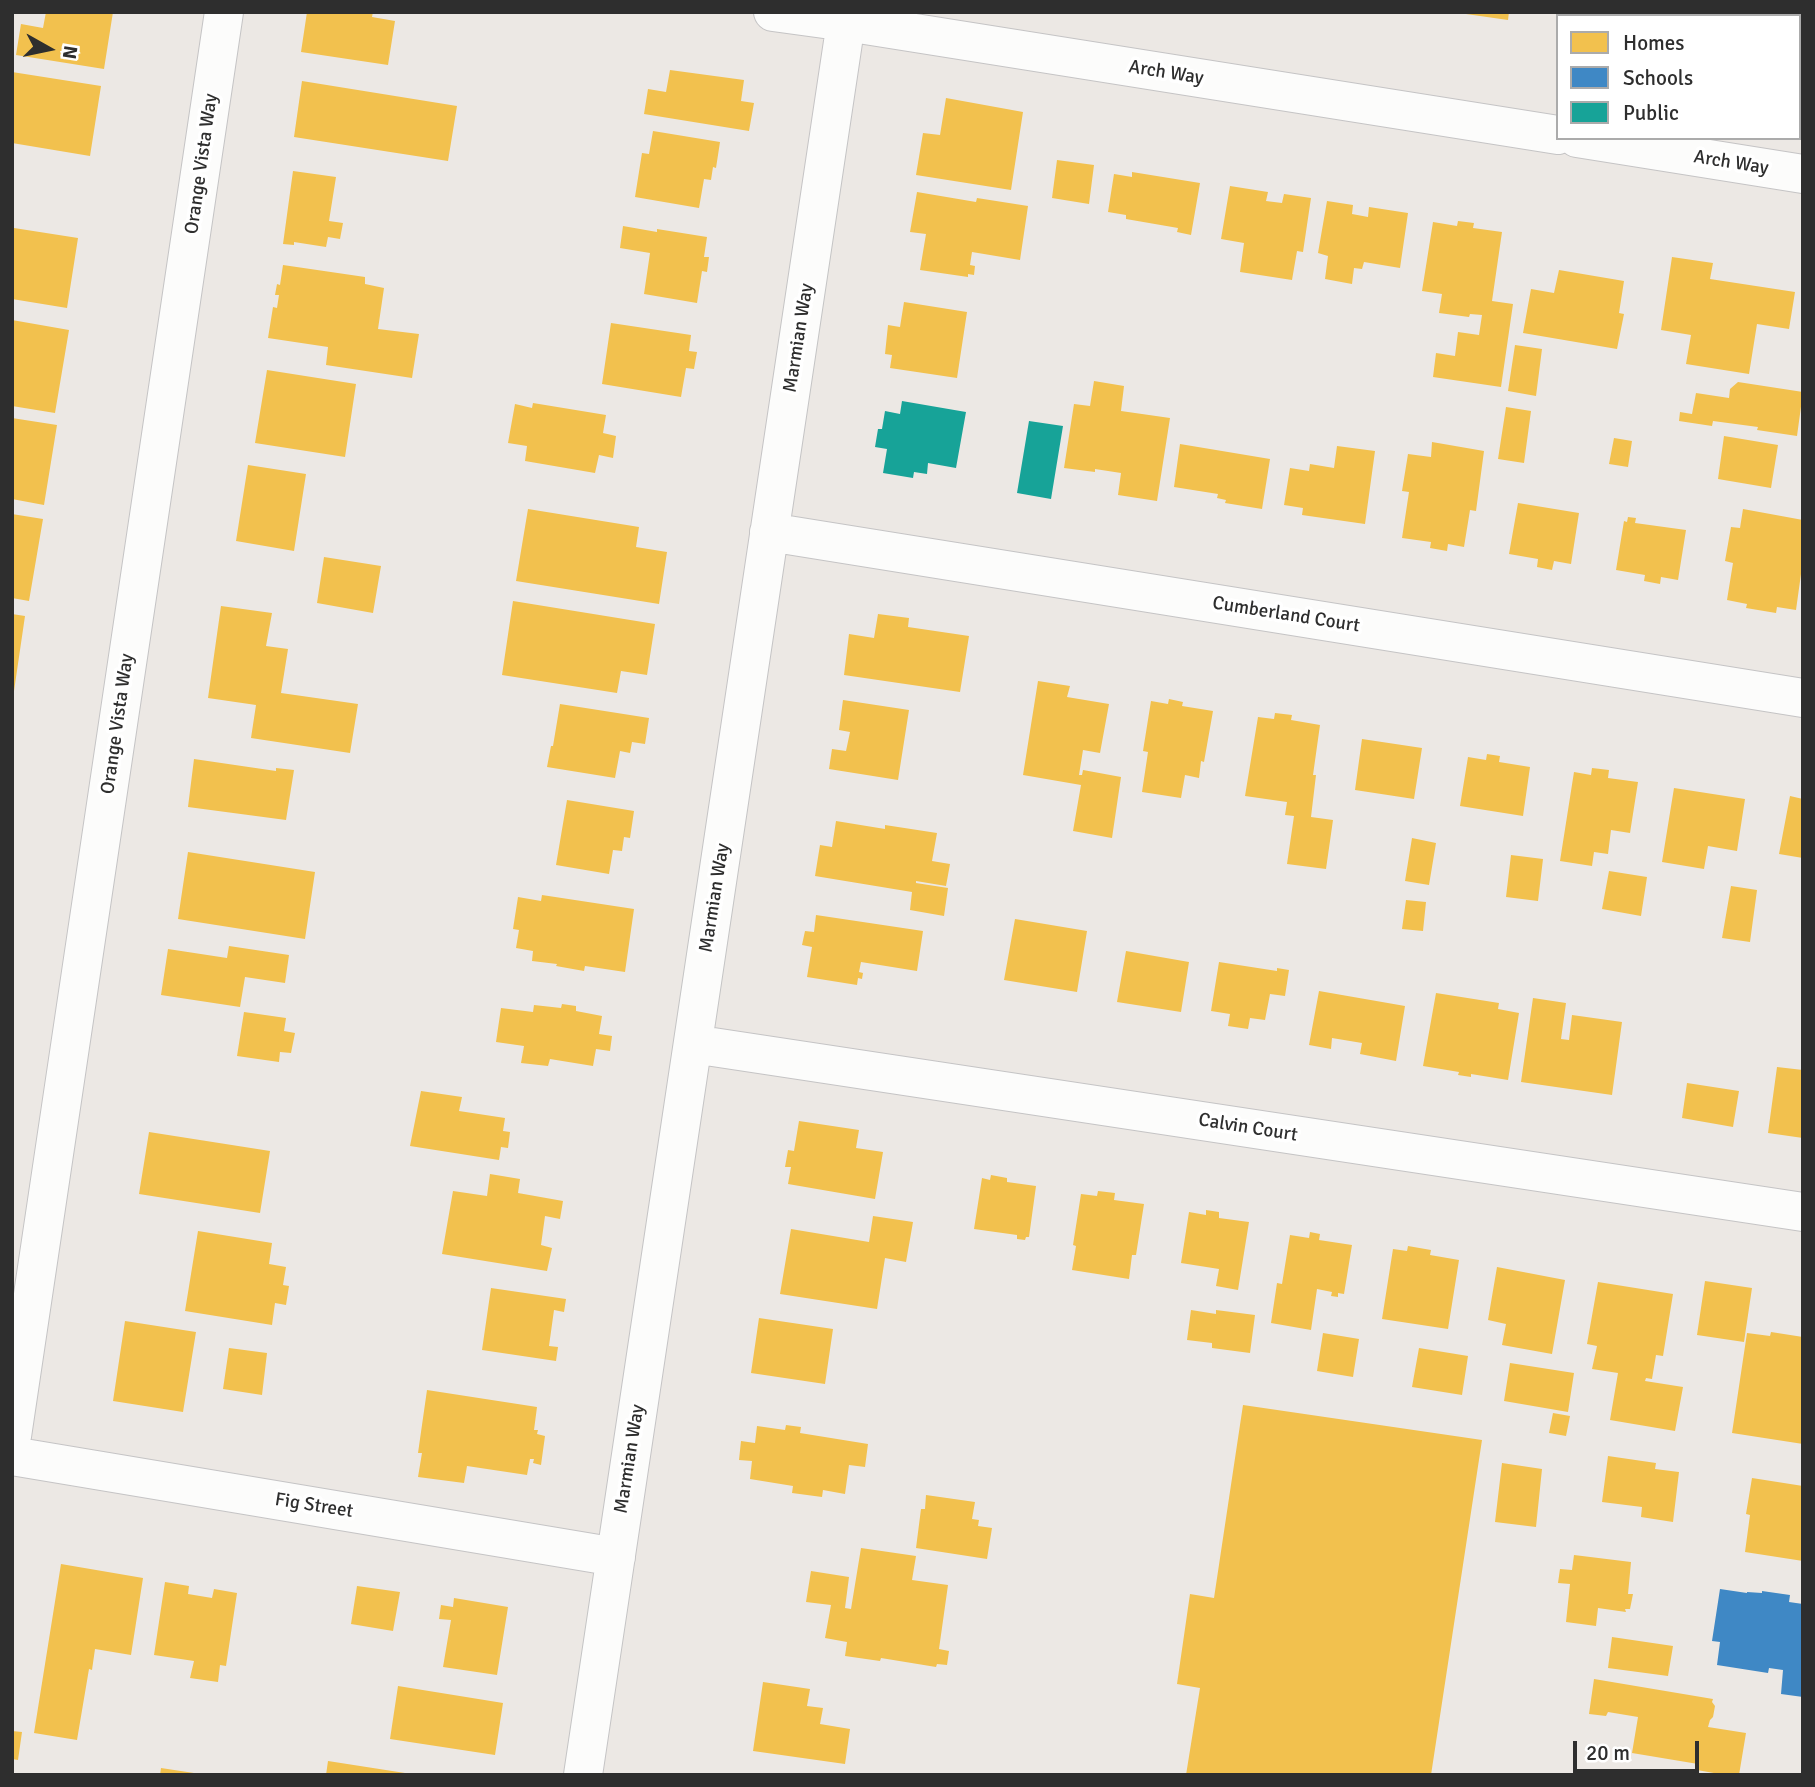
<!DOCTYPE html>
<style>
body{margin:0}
#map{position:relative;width:1815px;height:1787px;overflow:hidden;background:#ece8e4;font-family:Signika,sans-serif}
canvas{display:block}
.frame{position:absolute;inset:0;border:14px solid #2e2e2e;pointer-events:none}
.legend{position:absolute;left:1556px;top:14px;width:245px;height:126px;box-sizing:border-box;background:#fff;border:2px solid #ababab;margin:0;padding:9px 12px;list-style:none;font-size:21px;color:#2e2e2e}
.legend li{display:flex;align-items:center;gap:14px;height:35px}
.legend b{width:35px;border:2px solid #ababab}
.north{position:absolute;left:14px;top:14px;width:70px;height:70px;-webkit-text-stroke:5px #fff;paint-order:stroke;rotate:99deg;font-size:19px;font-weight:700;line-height:28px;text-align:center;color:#2e2e2e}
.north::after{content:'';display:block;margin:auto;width:24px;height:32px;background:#2e2e2e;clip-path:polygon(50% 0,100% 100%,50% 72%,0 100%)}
.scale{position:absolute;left:1573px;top:1741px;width:126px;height:32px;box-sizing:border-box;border:4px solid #2e2e2e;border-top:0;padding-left:9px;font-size:21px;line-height:24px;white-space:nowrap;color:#2e2e2e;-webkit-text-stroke:5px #fff;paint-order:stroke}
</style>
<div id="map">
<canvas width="1815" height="1787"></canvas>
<div class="frame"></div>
<ul class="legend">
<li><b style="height:19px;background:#f2c14e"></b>Homes</li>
<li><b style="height:19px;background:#3f88c5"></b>Schools</li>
<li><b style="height:19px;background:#17a398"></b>Public</li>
</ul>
<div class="north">N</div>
<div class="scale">20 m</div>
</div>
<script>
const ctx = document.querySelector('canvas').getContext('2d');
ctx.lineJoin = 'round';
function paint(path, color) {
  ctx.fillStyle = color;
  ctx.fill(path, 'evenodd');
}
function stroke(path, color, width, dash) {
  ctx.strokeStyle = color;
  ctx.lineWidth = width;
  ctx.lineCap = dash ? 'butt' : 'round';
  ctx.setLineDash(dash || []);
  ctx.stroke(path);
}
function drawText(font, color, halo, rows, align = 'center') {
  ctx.font = font + ' Signika,sans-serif';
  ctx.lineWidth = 7;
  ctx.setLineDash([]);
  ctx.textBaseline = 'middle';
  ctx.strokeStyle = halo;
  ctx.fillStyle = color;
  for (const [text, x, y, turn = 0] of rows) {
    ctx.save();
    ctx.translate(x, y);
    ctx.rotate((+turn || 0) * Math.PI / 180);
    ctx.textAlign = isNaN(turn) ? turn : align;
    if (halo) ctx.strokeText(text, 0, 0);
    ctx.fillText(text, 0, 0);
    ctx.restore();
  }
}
const homes = new Path2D(`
 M46,12H113L104,69L16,55L21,24L43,28Z
 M307,12H373L372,17L395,21L388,65L301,52Z
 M1467,12H1509L1508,20L1466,14Z
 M1586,12H1630L1629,16H1591Z
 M1667,12H1757V16H1667Z
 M1772,12H1803V55L1799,54V16H1772Z
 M670,70L744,80L741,101L754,103L749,131L644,114L648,89L666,92Z
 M12,72L101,86L90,156L12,143Z
 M302,81L457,106L448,161L294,137Z
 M946,98L1023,112L1011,190L916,175L923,133L940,135Z
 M653,131L720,142L716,168L713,167L711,180L704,179L699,208L635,197L642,153L649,154Z
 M1057,160L1094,165L1089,204L1052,198Z
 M293,171L336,177L329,221L343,223L340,239L328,237L326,247L294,242V245L283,244Z
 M1132,172L1200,183L1191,235L1177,232L1178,228L1126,219V215L1108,212L1114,174L1132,177Z
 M1230,186L1268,192L1266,201L1282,203L1284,194L1311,198L1303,252L1297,251L1292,280L1240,272L1244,243L1221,239Z
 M917,192L976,202L977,198L1028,206L1020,260L972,252L970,265L975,266L974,275L968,274V277L920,270L926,234L910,232Z
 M1327,201L1353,205L1352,214L1368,217L1369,207L1408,213L1400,268L1364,262L1362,269L1354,268L1352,284L1325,279L1328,256L1318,253Z
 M1458,221L1474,223L1473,228L1502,232L1492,301L1513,304L1501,387L1433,377L1436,353L1455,356L1458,332L1479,335L1482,315L1470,314L1469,317L1439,313L1442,294L1422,291L1433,222L1457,226Z
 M623,226L657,232V229L707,237L704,257H709L707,272L702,271L697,303L644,294L650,253L620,248Z
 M14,228L78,238L67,308L12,299V238Z
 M1672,257L1713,263L1710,279L1795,292L1789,329L1757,324L1749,374L1686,364L1691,335L1661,330Z
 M283,265L365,277V284L384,288L378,329L419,334L412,378L326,365L328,347L268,338L273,307L277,308L279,295H275L277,284L280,285Z
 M1559,270L1624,281L1619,313L1624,314L1617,349L1523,333L1531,289L1554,293Z
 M904,302L967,312L957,378L890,368L892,355L885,354L888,325L900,327Z
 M12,320L69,330L55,413L12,406Z
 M611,323L691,335L689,351L697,352L694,369L686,368L681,397L602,384Z
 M1515,345L1542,349L1536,396L1508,391Z
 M267,370L356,384L345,457L255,443Z
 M1094,381L1124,386L1121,411L1170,418L1157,501L1118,495L1121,473L1095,469V472L1064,468L1074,404L1090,406Z
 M1738,382L1803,392L1797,436L1757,430L1758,427L1713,421L1712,426L1679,421L1680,412L1692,414L1696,393L1729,398L1730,389Z
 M533,403L606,415L603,433L616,436L613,458L599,455L595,473L525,461L527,446L508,443L515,404L532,408Z
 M1506,407L1531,411L1524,463L1498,459Z
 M12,418L57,425L44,505L12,499Z
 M1724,436L1778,445L1771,488L1718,479Z
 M1614,438L1632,441L1628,467L1609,464Z
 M1432,442L1484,451L1476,511L1470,510L1464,547L1448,544L1447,551L1430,548L1431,542L1402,538L1409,492L1402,491L1408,454L1431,457Z
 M1180,444L1270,459L1262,509L1225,503L1226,500L1217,498L1218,494L1174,487Z
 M1337,446L1375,451L1365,524L1302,515L1303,508L1284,505L1290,468L1309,471L1310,464L1334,468Z
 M248,465L306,474L294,551L236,541Z
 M1518,503L1579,513L1571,564L1554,561L1552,570L1537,567L1538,559L1509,554Z
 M528,509L639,527L636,547L667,552L659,604L516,581Z
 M1743,509L1803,520V574H1801L1796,610L1777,607L1776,613L1746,608L1747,604L1727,600L1733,563L1725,561L1731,527L1740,528Z
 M12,514L43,519L29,601L12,598Z
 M1628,517L1636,518L1635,523L1686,530L1678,580L1661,577L1660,584L1644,581L1645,575L1616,570L1624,521L1627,522Z
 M324,557L381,566L373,613L317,603Z
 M513,601L655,624L647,675L621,671L617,693L502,675Z
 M221,606L272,613L266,646L288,649L281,693L358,704L350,753L251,738L256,705L208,698Z
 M12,614L25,616L14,691H12Z
 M878,614L909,618L908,627L969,636L960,692L844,675L849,634L874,638Z
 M1038,681L1070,686L1067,697L1109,704L1100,753L1083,750L1079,775H1082L1083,770L1121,777L1112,838L1073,831L1081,785L1023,775Z
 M1169,699L1183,702L1182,706L1213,711L1204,762L1201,761L1199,778L1185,775L1181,798L1142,792L1148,752L1143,751L1151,701L1168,704Z
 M843,700L909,710L898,780L829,769L832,749L846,751L850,732L839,730Z
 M560,704L649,718L645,744L632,742L630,753L620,751L615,778L547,767L551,746H553Z
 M1275,713L1292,715L1291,720L1320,725L1313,775H1316L1311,817L1333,820L1326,869L1287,864L1294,816L1285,815L1287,802L1245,796L1258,717L1274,719Z
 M1362,739L1422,748L1414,799L1355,790Z
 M1487,754L1500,756L1499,762L1530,767L1523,816L1460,806L1468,757L1486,760Z
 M194,759L276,771V768L294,770L286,820L188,807Z
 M1592,768L1609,770L1608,778L1638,782L1630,833L1611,830L1608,854L1594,852L1592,866L1560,861L1574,772L1591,775Z
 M1674,788L1745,799L1737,851L1708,846L1704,869L1662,862Z
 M1790,796L1803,799V858L1779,854Z
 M567,800L634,811L630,838L624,837L622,851L613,850L609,874L556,865Z
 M836,821L885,829V825L937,833L932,861L950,864L946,886L916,881V883L948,888L944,916L910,910L912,892L815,876L820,845L832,847Z
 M1412,838L1436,843L1429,885L1405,881Z
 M188,852L315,872L305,939L178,919Z
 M1511,855L1543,859L1538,901L1506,897Z
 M1609,871L1647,877L1641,916L1602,909Z
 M1731,886L1757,890L1750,942L1722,938Z
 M542,895L634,909L625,972L585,966L584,971L556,966L557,964L532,961L533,951L516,948L519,930L513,929L518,897L541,901Z
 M1406,900L1426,902L1423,931L1402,929Z
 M816,915L923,931L917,971L861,962L859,972L863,973L862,979L858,978L857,985L807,977L812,947L802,945L805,931L814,932Z
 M1015,919L1087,931L1077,992L1004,980Z
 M229,946L289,955L285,983L245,977L240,1007L161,995L168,949L227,958Z
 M1126,951L1189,962L1181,1012L1117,1002Z
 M1219,962L1277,971V968L1289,970L1285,996L1270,994L1265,1020L1250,1018L1248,1029L1228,1026L1230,1014L1211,1011Z
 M1319,991L1405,1006L1396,1061L1360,1054L1362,1043L1332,1038L1331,1049L1309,1045Z
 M1436,993L1499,1003L1498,1009L1519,1013L1508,1080L1471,1074V1077L1458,1075L1459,1072L1423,1066Z
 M1533,998L1566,1003L1561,1039L1569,1040L1572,1015L1622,1022L1612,1095L1521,1082Z
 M562,1004L576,1006V1011L602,1016L599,1034L612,1036L610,1051L596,1049L593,1066L550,1059L548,1066L521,1063L524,1046L496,1042L501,1008L533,1012L534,1005L561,1008Z
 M244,1012L286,1018L284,1031L295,1033L291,1053L280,1052L279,1062L237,1056Z
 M1777,1067L1803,1070V1138L1768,1133Z
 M1687,1083L1739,1091L1733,1127L1682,1118Z
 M421,1091L462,1097L459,1111L505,1118L503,1131L510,1132L508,1148L501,1147L499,1160L410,1146Z
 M799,1121L859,1130L856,1148L883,1152L875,1199L788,1184L791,1167H785L788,1150L794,1151Z
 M149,1132L270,1151L260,1213L139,1194Z
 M490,1174L520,1179L518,1193L563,1201L560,1219L545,1216L541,1245L552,1248L547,1271L442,1254L453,1191L487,1196Z
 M991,1175L1007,1178V1182L1036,1186L1029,1237H1026L1025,1240L1017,1239V1235L974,1229L982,1178L990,1180Z
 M1098,1191L1115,1193L1114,1200L1144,1204L1136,1255H1132L1129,1279L1072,1270L1076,1246L1073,1245L1081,1194L1097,1196Z
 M1206,1210L1219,1212V1218L1249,1222L1238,1290L1216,1286L1219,1269L1181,1263L1189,1212L1206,1215Z
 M873,1216L913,1222L906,1262L885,1258L877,1309L780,1294L791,1229L869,1242Z
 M198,1231L272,1243L269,1264L286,1267L283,1285L289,1286L286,1305L275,1303L272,1325L185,1311Z
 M1310,1232L1320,1234L1319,1240L1352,1245L1344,1294L1338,1293V1297L1331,1296L1332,1292L1317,1289L1311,1330L1271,1323L1277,1283L1282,1284L1290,1235L1309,1238Z
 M1408,1246L1431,1250L1430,1255L1459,1260L1448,1329L1382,1319L1393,1249L1407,1251Z
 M1497,1267L1565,1280L1552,1354L1502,1345L1506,1324L1488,1320Z
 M1705,1281L1752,1288L1744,1342L1697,1335Z
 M1598,1282L1673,1294L1663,1356L1656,1355L1652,1379L1646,1378L1645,1381L1683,1387L1675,1431L1610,1420L1618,1373L1592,1369L1597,1346L1587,1344Z
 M491,1288L566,1299L564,1312L554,1310L549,1346L558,1347L556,1361L482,1350Z
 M1191,1310L1216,1314V1310L1255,1315L1250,1353L1212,1348V1343L1187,1340Z
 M759,1318L833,1329L825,1384L751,1373Z
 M125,1321L196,1332L183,1412L113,1401Z
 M1771,1332L1803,1337V1444L1732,1433L1747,1333L1770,1336Z
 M1323,1333L1359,1339L1353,1377L1317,1371Z
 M229,1348L267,1353L262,1395L223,1389Z
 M1419,1348L1468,1356L1462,1395L1412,1387Z
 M1510,1363L1574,1373L1568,1412L1504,1401Z
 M427,1390L537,1407L534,1430H538L537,1434L545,1436L541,1465L533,1463L534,1459H530L527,1475L467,1466L464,1483L418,1477L422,1453H418Z
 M1243,1405L1482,1440L1431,1775H1186L1200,1688L1177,1684L1190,1594L1214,1598Z
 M1553,1413L1570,1416L1566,1436L1549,1433Z
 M786,1425L801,1427L800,1433L868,1444L865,1467L849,1465L845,1494L823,1490L822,1497L792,1493L793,1486L750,1479L752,1461L739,1460L741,1441L755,1443L757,1426L785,1430Z
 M1608,1456L1656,1463L1655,1469L1679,1472L1673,1522L1641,1517L1642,1507L1602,1502Z
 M1502,1463L1542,1469L1536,1527L1495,1522Z
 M1752,1478L1803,1486V1561L1745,1552L1750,1515L1746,1514Z
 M926,1495L975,1502L972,1519L979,1520L978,1526L992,1528L987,1559L916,1548L921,1509H925Z
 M861,1548L916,1556L912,1580L948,1585L939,1649L949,1651L947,1665L937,1664L936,1667L881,1658L880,1661L845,1656L847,1642L825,1638L831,1605L806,1602L811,1571L849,1577L845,1608L851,1609Z
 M1574,1555L1631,1562L1628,1594H1633L1630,1609H1625L1626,1612L1598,1608L1596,1626L1566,1622L1570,1584L1558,1583L1560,1569L1572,1570Z
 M61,1564L143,1578L131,1655L95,1649L92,1670L89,1669L77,1740L34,1733Z
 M165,1582L189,1586L188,1594L212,1598L214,1589L237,1593L226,1666L220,1665L218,1682L190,1678L194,1661L154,1655Z
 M357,1586L400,1592L393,1631L351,1624Z
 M454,1598L508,1607L497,1675L443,1667L451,1620L439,1619L441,1605L453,1607Z
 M1612,1637L1673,1646L1668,1676L1608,1668Z
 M1594,1679L1713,1699L1712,1702L1715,1706L1713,1717L1710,1720L1708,1727L1746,1733L1739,1775H1725L1697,1770L1698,1764L1632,1753L1638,1717L1608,1712L1606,1716L1589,1714Z
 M763,1682L810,1689L807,1706L823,1708L820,1724L850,1729L845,1764L753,1751Z
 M398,1686L503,1703L495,1755L390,1739Z
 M12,1731L22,1732L18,1760L12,1759Z
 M328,1761L405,1773V1775H326Z
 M161,1768L194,1773L193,1775H160Z`);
const schools = new Path2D(`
 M1720,1589L1747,1593V1592L1762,1593V1591L1790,1595L1789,1602L1803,1604V1697L1781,1694L1783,1670L1769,1668L1768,1673L1717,1665L1720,1642L1712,1641Z`);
const public = new Path2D(`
 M902,401L966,412L956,468L928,463L927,474L914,472L913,478L883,473L887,449L875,447L878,429H882L885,411L900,414Z
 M1029,421L1063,426L1051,499L1017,493Z`);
const minor = new Path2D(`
 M773,12L846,22L1558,135
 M1577,138L1803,174
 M769,532L1803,698
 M693,1044L1803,1212
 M12,1436L224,12
 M12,1456L616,1557
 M583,1775L846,22`);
const streetNames = [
 ["Arch Way",1166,73,9],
 ["Arch Way",1731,163,9],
 ["Orange Vista Way",202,164,-82],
 ["Marmian Way",799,338,-81],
 ["Cumberland Court",1286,615,9],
 ["Orange Vista Way",118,724,-82],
 ["Marmian Way",715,898,-81],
 ["Calvin Court",1248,1128,9],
 ["Marmian Way",630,1459,-81],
 ["Fig Street",314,1506,9]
];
paint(homes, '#f2c14e');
paint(schools, '#3f88c5');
paint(public, '#17a398');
stroke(minor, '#c5c4c5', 40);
stroke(minor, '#fcfcfb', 38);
drawText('19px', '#2e2e2e', '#fff', streetNames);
</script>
